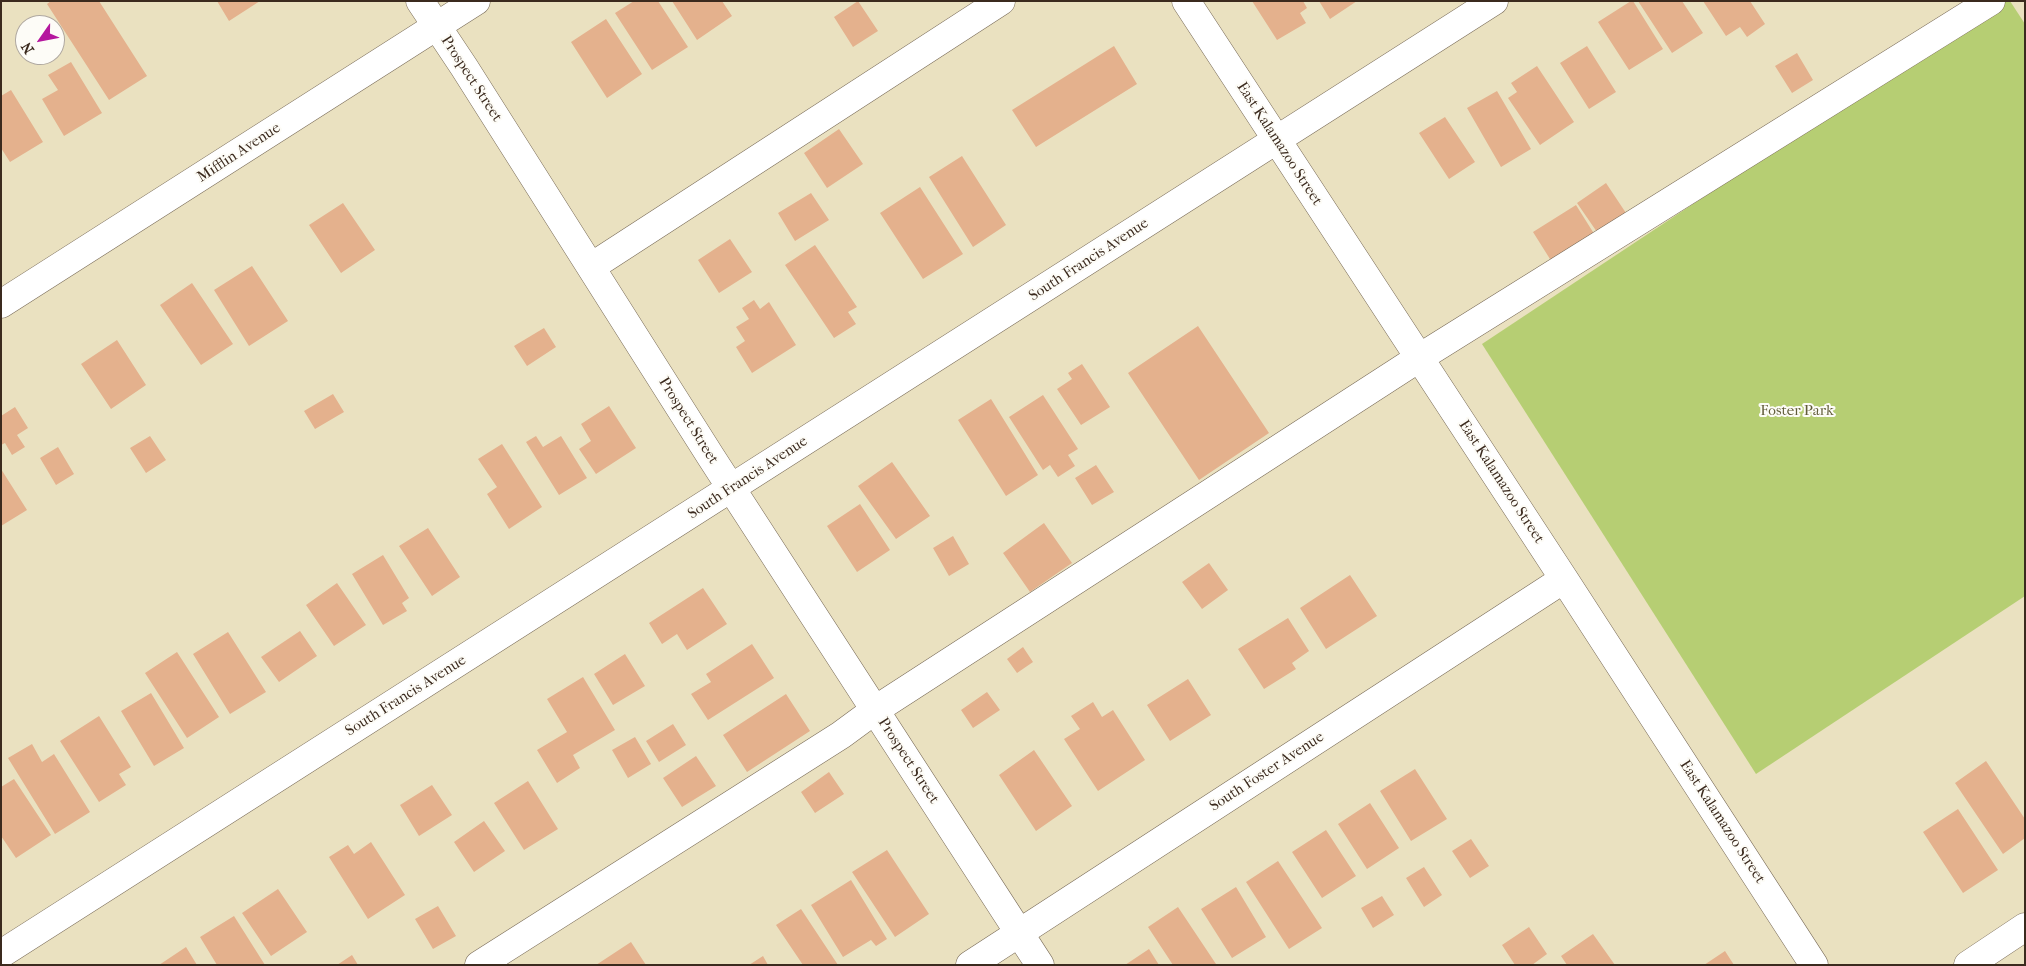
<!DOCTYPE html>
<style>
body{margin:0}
#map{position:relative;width:2026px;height:966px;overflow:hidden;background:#eae1c0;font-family:"IM FELL French Canon",serif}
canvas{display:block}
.frame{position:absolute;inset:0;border:2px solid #3b2a1e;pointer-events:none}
.north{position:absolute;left:15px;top:15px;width:50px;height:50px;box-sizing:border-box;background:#fdfcf7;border:1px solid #afa8a0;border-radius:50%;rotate:237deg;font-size:14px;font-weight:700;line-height:20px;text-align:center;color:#3b2a1e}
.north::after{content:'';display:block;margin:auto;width:18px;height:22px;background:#b5179e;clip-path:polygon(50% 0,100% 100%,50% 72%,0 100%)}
</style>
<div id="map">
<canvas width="2026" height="966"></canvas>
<div class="frame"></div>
<div class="north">N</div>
</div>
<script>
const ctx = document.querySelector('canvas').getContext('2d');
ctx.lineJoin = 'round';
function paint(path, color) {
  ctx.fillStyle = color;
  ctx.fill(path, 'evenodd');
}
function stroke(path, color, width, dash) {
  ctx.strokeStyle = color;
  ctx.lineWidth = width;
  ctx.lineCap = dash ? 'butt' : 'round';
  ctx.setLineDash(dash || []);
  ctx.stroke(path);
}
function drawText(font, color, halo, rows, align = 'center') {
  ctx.font = font + ' "IM FELL French Canon",serif';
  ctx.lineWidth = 4;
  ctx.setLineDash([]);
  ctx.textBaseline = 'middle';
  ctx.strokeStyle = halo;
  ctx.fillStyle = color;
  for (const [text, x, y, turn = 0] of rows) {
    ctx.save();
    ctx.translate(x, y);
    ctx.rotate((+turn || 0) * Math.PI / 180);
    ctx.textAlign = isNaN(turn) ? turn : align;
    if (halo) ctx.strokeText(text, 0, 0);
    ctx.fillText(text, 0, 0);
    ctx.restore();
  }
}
const green = new Path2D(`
 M1999,1H2010L2025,24V596L1756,774L1482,344Z`);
const building = new Path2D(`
 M51,1H99L147,76L109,100L47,4Z
 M217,1H260L229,21Z
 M634,1H658L688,47L652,70L615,13Z
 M672,1H722L732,16L697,40Z
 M858,1L878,31L853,47L834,17Z
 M1252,1H1303L1307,8L1300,13L1306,23L1277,40Z
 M1319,1H1357L1330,19Z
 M1631,1H1633L1663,49L1629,70L1598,22Z
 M1638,1H1682L1703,33L1672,53Z
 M1703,1H1750L1765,24L1747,37L1740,27L1726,36Z
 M606,19L642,74L607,98L571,42Z
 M1114,46L1137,84L1036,147L1012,110Z
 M1587,46L1616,92L1589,109L1560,63Z
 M1797,53L1813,80L1792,93L1775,66Z
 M71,62L102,113L64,136L42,99L58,90L48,75Z
 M1537,66L1574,122L1540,145L1508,98L1517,92L1511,83Z
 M11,90L43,142L10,162L1,148V96Z
 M1497,91L1531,149L1501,167L1467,108Z
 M1445,117L1475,162L1449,179L1419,133Z
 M839,129L863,164L827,188L804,153Z
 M962,156L1006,225L973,247L929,177Z
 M1606,183L1626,213L1597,232L1577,203Z
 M920,187L963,254L923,279L880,213Z
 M811,193L829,220L795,241L778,213Z
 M343,203L375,250L341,273L309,225Z
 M1576,205L1598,240L1555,267L1533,232Z
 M730,239L752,272L719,293L698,260Z
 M815,245L857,307L848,312L856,324L834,338L785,265Z
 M252,266L288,321L249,346L214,290Z
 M192,283L233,344L201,365L160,305Z
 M754,300L760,309L769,302L796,345L752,373L736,347L745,341L736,327L749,319L742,308Z
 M1198,326L1269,433L1199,480L1128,373Z
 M544,328L556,347L527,366L514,346Z
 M117,340L146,385L111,409L81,364Z
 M1082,364L1110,407L1081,425L1057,389L1072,379L1068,373Z
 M333,394L344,412L315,429L304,411Z
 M1043,395L1078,449L1068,455L1075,466L1058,477L1050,465L1043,470L1009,417Z
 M991,399L1038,475L1006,496L958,420Z
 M609,406L636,448L596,474L579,449L591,441L581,424Z
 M15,407L28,428L17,435L25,447L12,455L5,443L1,445V416Z
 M150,436L166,460L146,473L130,448Z
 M536,436L543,447L561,436L587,478L559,495L526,442Z
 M502,444L542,507L509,529L487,494L497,487L478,459Z
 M58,447L74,474L56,485L40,458Z
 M892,462L930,516L896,539L858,486Z
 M1096,465L1114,492L1092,505L1075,478Z
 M1,469L27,510L1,526Z
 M860,504L890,550L857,572L827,526Z
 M1044,523L1072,563L1030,592L1003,553Z
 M428,528L460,577L432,596L399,546Z
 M953,536L969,564L949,576L933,548Z
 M383,555L409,598L402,603L407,611L383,625L352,574Z
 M1209,563L1228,590L1202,609L1182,582Z
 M1350,575L1377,616L1326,649L1300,608Z
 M337,583L366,625L334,646L306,605Z
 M703,588L727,624L687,650L677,634L662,644L649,623Z
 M1288,618L1309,651L1292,663L1296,669L1264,689L1238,649Z
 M300,631L317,656L279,682L261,657Z
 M228,632L266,692L230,714L193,654Z
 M752,644L774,678L708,720L691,694L711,682L706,674Z
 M1023,647L1033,662L1017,673L1007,659Z
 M177,652L219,717L187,738L145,673Z
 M625,654L645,686L613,705L594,674Z
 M583,677L615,730L573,755L580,768L557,783L537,750L567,732L547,699Z
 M1188,679L1211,715L1170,741L1147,705Z
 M987,692L1000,710L973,728L961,710Z
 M151,693L184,748L154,766L121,711Z
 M786,694L810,731L747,772L723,735Z
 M1093,702L1102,717L1113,710L1145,760L1098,791L1064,739L1080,729L1071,716Z
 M99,716L131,767L119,774L126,785L99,802L60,741Z
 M673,724L686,745L659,762L646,741Z
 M635,737L651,764L628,778L612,750Z
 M32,744L42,762L54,754L90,812L55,834L8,758Z
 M1034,750L1072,806L1036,831L999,775Z
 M696,756L716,786L682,807L663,778Z
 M1986,761L2025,819V838L2003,854L1955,783Z
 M1415,769L1447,819L1411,841L1380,791Z
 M829,772L844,794L815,813L801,792Z
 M14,779L51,835L16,858L1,836V787Z
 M528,781L558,829L524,850L494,803Z
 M432,785L452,815L419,836L400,805Z
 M1370,803L1399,848L1367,869L1338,824Z
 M1958,809L1998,870L1963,893L1923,832Z
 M484,821L505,851L474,872L454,842Z
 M1326,830L1356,876L1322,898L1292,852Z
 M1471,839L1489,866L1470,878L1452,851Z
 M371,842L405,895L368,919L329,857L348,845L354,854Z
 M887,850L929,914L895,937L852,872Z
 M1278,861L1322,928L1289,949L1246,882Z
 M1424,867L1442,895L1424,907L1406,878Z
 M851,880L887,939L876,946L871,940L843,957L811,905Z
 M1236,887L1266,937L1232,958L1201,909Z
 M278,889L307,932L271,956L242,913Z
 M1382,896L1394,915L1373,928L1361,908Z
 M438,906L456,936L433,949L415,919Z
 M1178,907L1216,964L1215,965H1173L1148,927Z
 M801,909L838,965H803L776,925Z
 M234,916L265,965H217L200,937Z
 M1529,927L1547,954L1532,965H1515L1502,945Z
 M1593,934L1615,965H1567L1561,956Z
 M631,942L646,965H596Z
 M186,947L197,965H159Z
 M1149,949L1159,965H1125Z
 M1725,951L1734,965H1704Z
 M352,955L358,965H337Z
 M763,956L768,965H749Z`);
const minor = new Path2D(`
 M420,1L464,67L711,457L1040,965
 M1186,1L1564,579L1814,965
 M591,267L1001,1
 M1,304L476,1
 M1,954L1494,1
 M479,965L841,735L875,710L1419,358L1991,1
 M970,965L1564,579
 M1968,965L2025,927`);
const streetNames = [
 ["Prospect Street",471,79,57],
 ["East Kalamazoo Street",1279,144,57],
 ["Mifflin Avenue",239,153,-33],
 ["South Francis Avenue",1089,260,-33],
 ["Prospect Street",688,421,58],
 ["South Francis Avenue",748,478,-33],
 ["East Kalamazoo Street",1501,482,57],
 ["South Francis Avenue",406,696,-32],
 ["Prospect Street",908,761,57],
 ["South Foster Avenue",1267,772,-33],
 ["East Kalamazoo Street",1722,822,57]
];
const parkNames = [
 ["Foster Park",1797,411]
];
paint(green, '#b6ce73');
paint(building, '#e4b18d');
stroke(minor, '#786a57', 29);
stroke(minor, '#fff', 28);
drawText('15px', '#3b2a1e', '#fdfcf7', streetNames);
drawText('15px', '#605b38', '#fdfcf7', parkNames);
</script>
